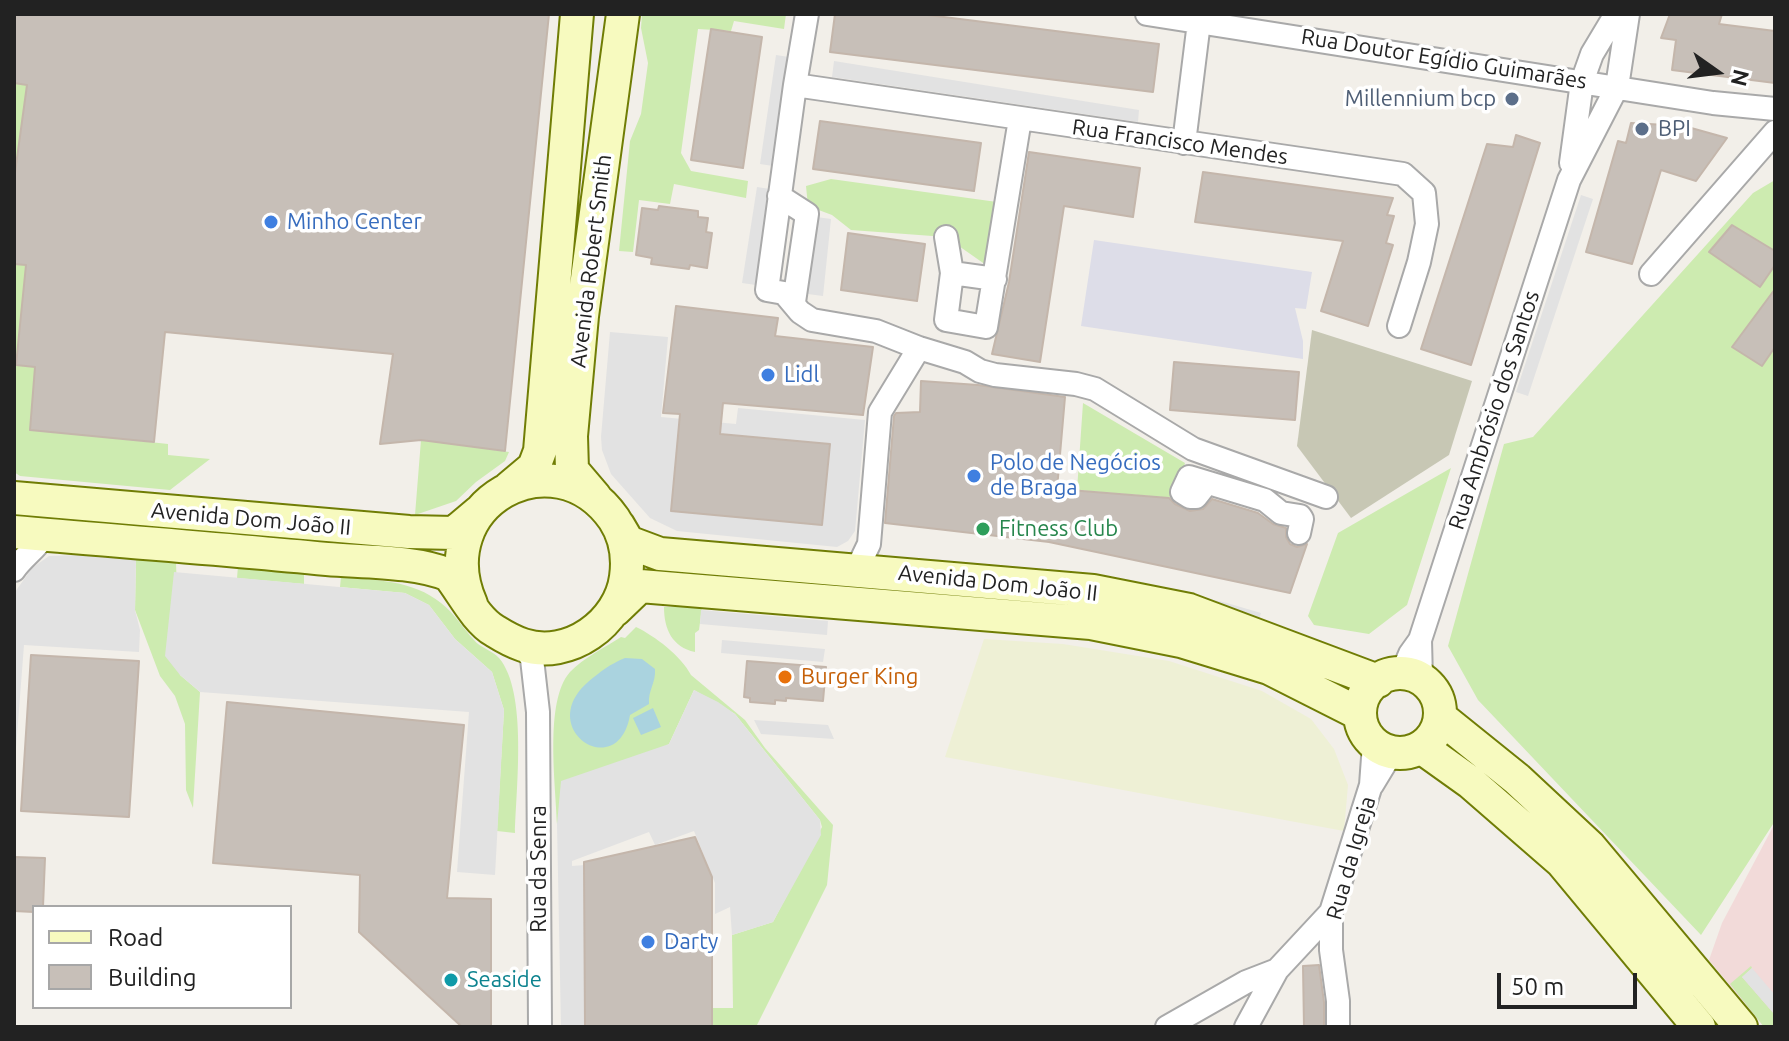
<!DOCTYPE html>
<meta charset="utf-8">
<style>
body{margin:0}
#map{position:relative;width:1789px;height:1041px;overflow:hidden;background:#f2efe9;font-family:Ubuntu,sans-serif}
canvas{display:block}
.frame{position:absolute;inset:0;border:16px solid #222;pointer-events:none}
.legend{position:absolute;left:32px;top:905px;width:260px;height:104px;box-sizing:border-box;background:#fff;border:2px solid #a7a7a7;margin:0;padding:10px 14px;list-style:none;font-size:24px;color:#222}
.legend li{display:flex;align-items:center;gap:16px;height:40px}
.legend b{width:40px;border:2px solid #a7a7a7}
.north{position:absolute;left:1677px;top:32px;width:80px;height:80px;-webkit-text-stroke:6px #fff;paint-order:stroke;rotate:104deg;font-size:22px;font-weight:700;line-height:32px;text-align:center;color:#222}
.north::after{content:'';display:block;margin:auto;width:28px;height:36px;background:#222;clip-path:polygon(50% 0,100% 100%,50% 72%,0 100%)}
.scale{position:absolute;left:1497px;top:973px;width:140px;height:36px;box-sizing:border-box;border:4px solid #222;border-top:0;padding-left:10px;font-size:24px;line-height:28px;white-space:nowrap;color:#222;-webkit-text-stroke:6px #fff;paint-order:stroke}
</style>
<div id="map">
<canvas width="1789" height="1041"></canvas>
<div class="frame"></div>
<ul class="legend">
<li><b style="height:10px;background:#f7fabf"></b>Road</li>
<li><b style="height:22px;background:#c7bfb8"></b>Building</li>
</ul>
<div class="north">N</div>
<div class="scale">50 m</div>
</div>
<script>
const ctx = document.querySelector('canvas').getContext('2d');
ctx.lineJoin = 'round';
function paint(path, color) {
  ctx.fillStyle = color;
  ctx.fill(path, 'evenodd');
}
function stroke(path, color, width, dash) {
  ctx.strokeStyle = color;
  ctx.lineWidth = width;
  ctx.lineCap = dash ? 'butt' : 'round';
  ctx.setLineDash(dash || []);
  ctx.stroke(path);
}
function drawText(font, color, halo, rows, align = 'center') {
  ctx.font = font + ' Ubuntu,sans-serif';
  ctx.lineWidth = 7;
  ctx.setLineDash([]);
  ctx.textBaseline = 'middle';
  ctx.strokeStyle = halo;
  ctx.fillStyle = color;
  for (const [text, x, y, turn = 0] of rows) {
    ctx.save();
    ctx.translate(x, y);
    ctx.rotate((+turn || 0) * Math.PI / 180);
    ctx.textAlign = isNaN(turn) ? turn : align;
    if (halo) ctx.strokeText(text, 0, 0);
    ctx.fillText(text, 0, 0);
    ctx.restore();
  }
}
const commercial = new Path2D(`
 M1775,823V1027H1764L1709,960L1722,923Z`);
const construction = new Path2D(`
 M1312,330L1472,381L1449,455L1351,518L1297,446Z`);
const farmland = new Path2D(`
 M984,639L1063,644L1169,661L1262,691L1311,719L1334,749L1348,785L1344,831L945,757Z`);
const grass = new Path2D(`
 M642,14H786L784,29L734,21L731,31L698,29L681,153L691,171L748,181L746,198L674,184L670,204L639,200L633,252L619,251L630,141L641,114L648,63L641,28Z
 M14,83L27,85L14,180Z
 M831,179L997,202L986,265L946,237L851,230L832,215L808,206L806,186Z
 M1775,180V821L1701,935L1478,700L1448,646L1504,444L1533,437L1753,193Z
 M14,264L26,265L16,364L35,367L30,429L168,444V455L210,459L170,490L20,476L14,472Z
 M1083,403L1185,463L1174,498L1077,490Z
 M421,440L509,452L505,461L476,482L456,501L415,515Z
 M1451,468L1407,605L1369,634L1314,625L1308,616L1338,533Z
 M136,559L176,563L180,675L200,692L193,808L186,790L185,724L175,696L160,676L135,610Z
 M238,566L304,573V584L237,578Z
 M341,577C375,580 413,580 441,603C454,613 463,628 474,640C480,648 492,650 499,658C528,692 516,789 515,833L497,831L504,710L492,672L455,639L429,605L405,593L340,587Z
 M664,607H702L699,630L695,633V652C672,647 664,629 664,607Z
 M636,627C655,636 681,656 691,675L745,720L765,748L833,825L827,885L756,1027H712V1008H733L732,935L773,922L822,827L820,820L735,714L694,690L669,744L557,824C556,785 544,701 570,672C583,658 606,647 621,637L625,638Z
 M1751,966L1752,968L1742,977L1775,1015V1027H1764L1730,984Z`);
const parking = new Path2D(`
 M776,55L789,57L773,166L760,164Z
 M834,61L1139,110L1138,122L832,77Z
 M757,187L770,189L756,285L742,283Z
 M1581,195L1593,199L1528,396L1516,392Z
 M816,217L831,219L823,296L808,294Z
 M610,332L668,337L661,417L736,424L738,408L865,420L855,531L848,541L837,547L677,531L650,518L611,474L602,450L601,437Z
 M82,555L136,559L135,610L140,630L139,652L24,645L14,774L15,592L32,568L49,556Z
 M933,559L1042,569L1133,581L1227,603L1261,613L1258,622L931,567Z
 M174,572L405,593L429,605L455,639L492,672L504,710L495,875L457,872L469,712L200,692L180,675L165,656Z
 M701,610L828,621L827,635L700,624Z
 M722,640L825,649L823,662L721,653Z
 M694,690L718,702L735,714L820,820L821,835L773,922L732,935L730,907L715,914V883L694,831L655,845L649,832L572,861V866L585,865V1027H561L557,824L561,781L669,744Z
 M754,720L828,725L834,739L761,734Z
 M1752,968L1775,995V1015L1742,977Z`);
const plaza = new Path2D(`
 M1094,240L1312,272L1306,309L1295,308L1303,341V359L1081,326Z`);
const water = new Path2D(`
 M625,658L642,659L655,669C656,683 648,690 649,704L630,715C618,784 534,729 588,682C600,672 610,664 625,658Z
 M653,708L661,727L641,735L633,718Z`);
const building = new Path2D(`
 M14,14H549L505,451L421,440L380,444L393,354L165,332L154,442L30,430L35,367L16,365L26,265L14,264V180L27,85L14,83Z
 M835,14H920L1159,44L1153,92L830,52Z
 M1670,14H1722L1719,24L1775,31V83L1672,70L1676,40L1661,38Z
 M711,29L762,37L743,168L691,160Z
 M820,121L981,143L974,191L813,169Z
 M1631,123L1684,126L1727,138L1696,181L1661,170L1632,264L1586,252L1618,141L1626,143Z
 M1516,135L1540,143L1471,365L1421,349L1487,144L1513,147Z
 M1029,152L1140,168L1133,217L1064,206L1040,362L992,354L1009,282Z
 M1203,172L1393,198L1387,215L1394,216L1386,243L1393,245L1368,326L1321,311L1343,241L1195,222Z
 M659,206L698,211V217L708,218L706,232L712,233L707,268L690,265L689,269L651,264L652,258L636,255L642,208L658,210Z
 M1732,225L1775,251V265L1760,287L1709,252Z
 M848,233L925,244L917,301L841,290Z
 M1775,289V347L1762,366L1732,347Z
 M676,306L778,318L775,336L873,347L863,415L723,403L720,434L830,444L822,525L671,511L680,414L663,413Z
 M1174,362L1299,372L1295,420L1170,410Z
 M921,381L978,385L1065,397L1057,489L1169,498L1175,504L1190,511L1203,509L1212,499L1258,513L1273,524L1286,528V537L1290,544L1297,547L1307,544L1290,593L1049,542L885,523L894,416L896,413L920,412Z
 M31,655L139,661L129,817L21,811Z
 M747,661L826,667L823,701L786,698V701L775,700V704L750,702V698L744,697Z
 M227,702L464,725L447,898L491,899V1027H462L359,932L360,875L213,863Z
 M695,837L712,877V1027H585L584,862Z
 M14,857L45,858L43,907H34V912L14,911Z
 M1319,965L1324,1002V1027H1304L1303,966Z`);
const street = new Path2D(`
 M807,14L795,85L767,290L784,293L800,312L812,320L876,331L919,348L965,362L980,371L995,375L1076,384L1095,389L1193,449L1326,497
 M1147,14L1713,103L1775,109
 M795,85L1403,174L1424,193L1427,224L1419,262L1399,326
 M1184,143L1200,14
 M1571,163L1582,82L1592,54L1616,14
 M779,196L807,214L794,302
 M946,237L952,273L946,320L986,327L1020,119
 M952,273L995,279
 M1651,274L1775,132
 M1207,483L1196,497H1190L1182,492L1189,477L1265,500L1281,513L1300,516L1302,519L1299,533
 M857,569L869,544L880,412L919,348
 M14,570C23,557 36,549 45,535
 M1420,640L1421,679
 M523,645L532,659L538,712L540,1027
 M1402,673L1410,654L1420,640L1569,180L1617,87L1628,14
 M1372,785L1392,752
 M1167,1027L1246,982L1277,970L1331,912
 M1246,1027L1277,970
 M1338,1027V1001L1331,950V912L1371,785L1374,744`);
const secondary = new Path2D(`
 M509,488L534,467L540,451L577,14
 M595,497L572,470L571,436L582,316L623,14
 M14,498L409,532L454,533L479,512
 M618,525L628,542L660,554L1093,591L1189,610L1378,681
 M14,532C118,541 223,549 327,559C364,562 416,561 449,575C463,593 476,620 495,631C503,636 514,642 523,645C569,660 620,623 626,577C629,556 625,536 614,519C554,433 427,504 471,604
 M615,610L640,586L1091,623L1181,641L1269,668L1360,714
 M1360 713a40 40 0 1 1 80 0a40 40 0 1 1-80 0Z
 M1440,717L1517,779L1590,847L1741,1027
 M1421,747L1470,782L1562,862L1699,1027`);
const markers = [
 [1512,99,8,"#5c6f8a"],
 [1642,129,8,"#5c6f8a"],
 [271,222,8,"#3f7fe0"],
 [768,375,8,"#3f7fe0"],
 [974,476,8,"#3f7fe0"],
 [983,529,8,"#2e9e5b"],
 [785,677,8,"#e8710a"],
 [648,942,8,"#3f7fe0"],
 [451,980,8,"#0f9aa8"]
];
const streetNames = [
 ["Rua Doutor Egídio Guimarães",1444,59,9],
 ["Rua Francisco Mendes",1180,142,8],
 ["Avenida Robert Smith",591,261,-83],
 ["Rua Ambrósio dos Santos",1494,410,-72],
 ["Avenida Dom João II",251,519,5],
 ["Avenida Dom João II",998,583,6],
 ["Rua da Igreja",1351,858,-74],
 ["Rua da Senra",539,869,-90]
];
const serviceNames = [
 ["Millennium bcp",1496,99],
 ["BPI",1658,129,"left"]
];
const shopNames = [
 ["Minho Center",287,222],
 ["Lidl",784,375],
 ["Polo de Negócios",990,463],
 ["de Braga",990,488],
 ["Darty",664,942]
];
const leisureNames = [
 ["Fitness Club",999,529]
];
const foodNames = [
 ["Burger King",801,677]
];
const cultureNames = [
 ["Seaside",467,980]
];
paint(commercial, '#f2dad9');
paint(construction, '#c7c7b4');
paint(farmland, '#eef0d5');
paint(grass, '#cdebb0');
paint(parking, '#e2e2e2');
paint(plaza, '#dddde8');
paint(water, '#aad3df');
paint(building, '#c7bfb8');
stroke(building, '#c4b6ab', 2);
stroke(street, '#a9a9a9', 26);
stroke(secondary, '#707d05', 36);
stroke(street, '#fff', 22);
stroke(secondary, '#f7fabf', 32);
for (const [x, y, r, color] of markers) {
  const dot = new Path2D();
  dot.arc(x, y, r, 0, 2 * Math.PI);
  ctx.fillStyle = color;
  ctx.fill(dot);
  stroke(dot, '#fff', 3);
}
drawText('22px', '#222', '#fff', streetNames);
drawText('22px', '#4e5e75', '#fff', serviceNames, 'right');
drawText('22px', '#366cbe', '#fff', shopNames, 'left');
drawText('22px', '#27864d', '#fff', leisureNames, 'left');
drawText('22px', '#c56008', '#fff', foodNames, 'left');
drawText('22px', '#0d838f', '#fff', cultureNames, 'left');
</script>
